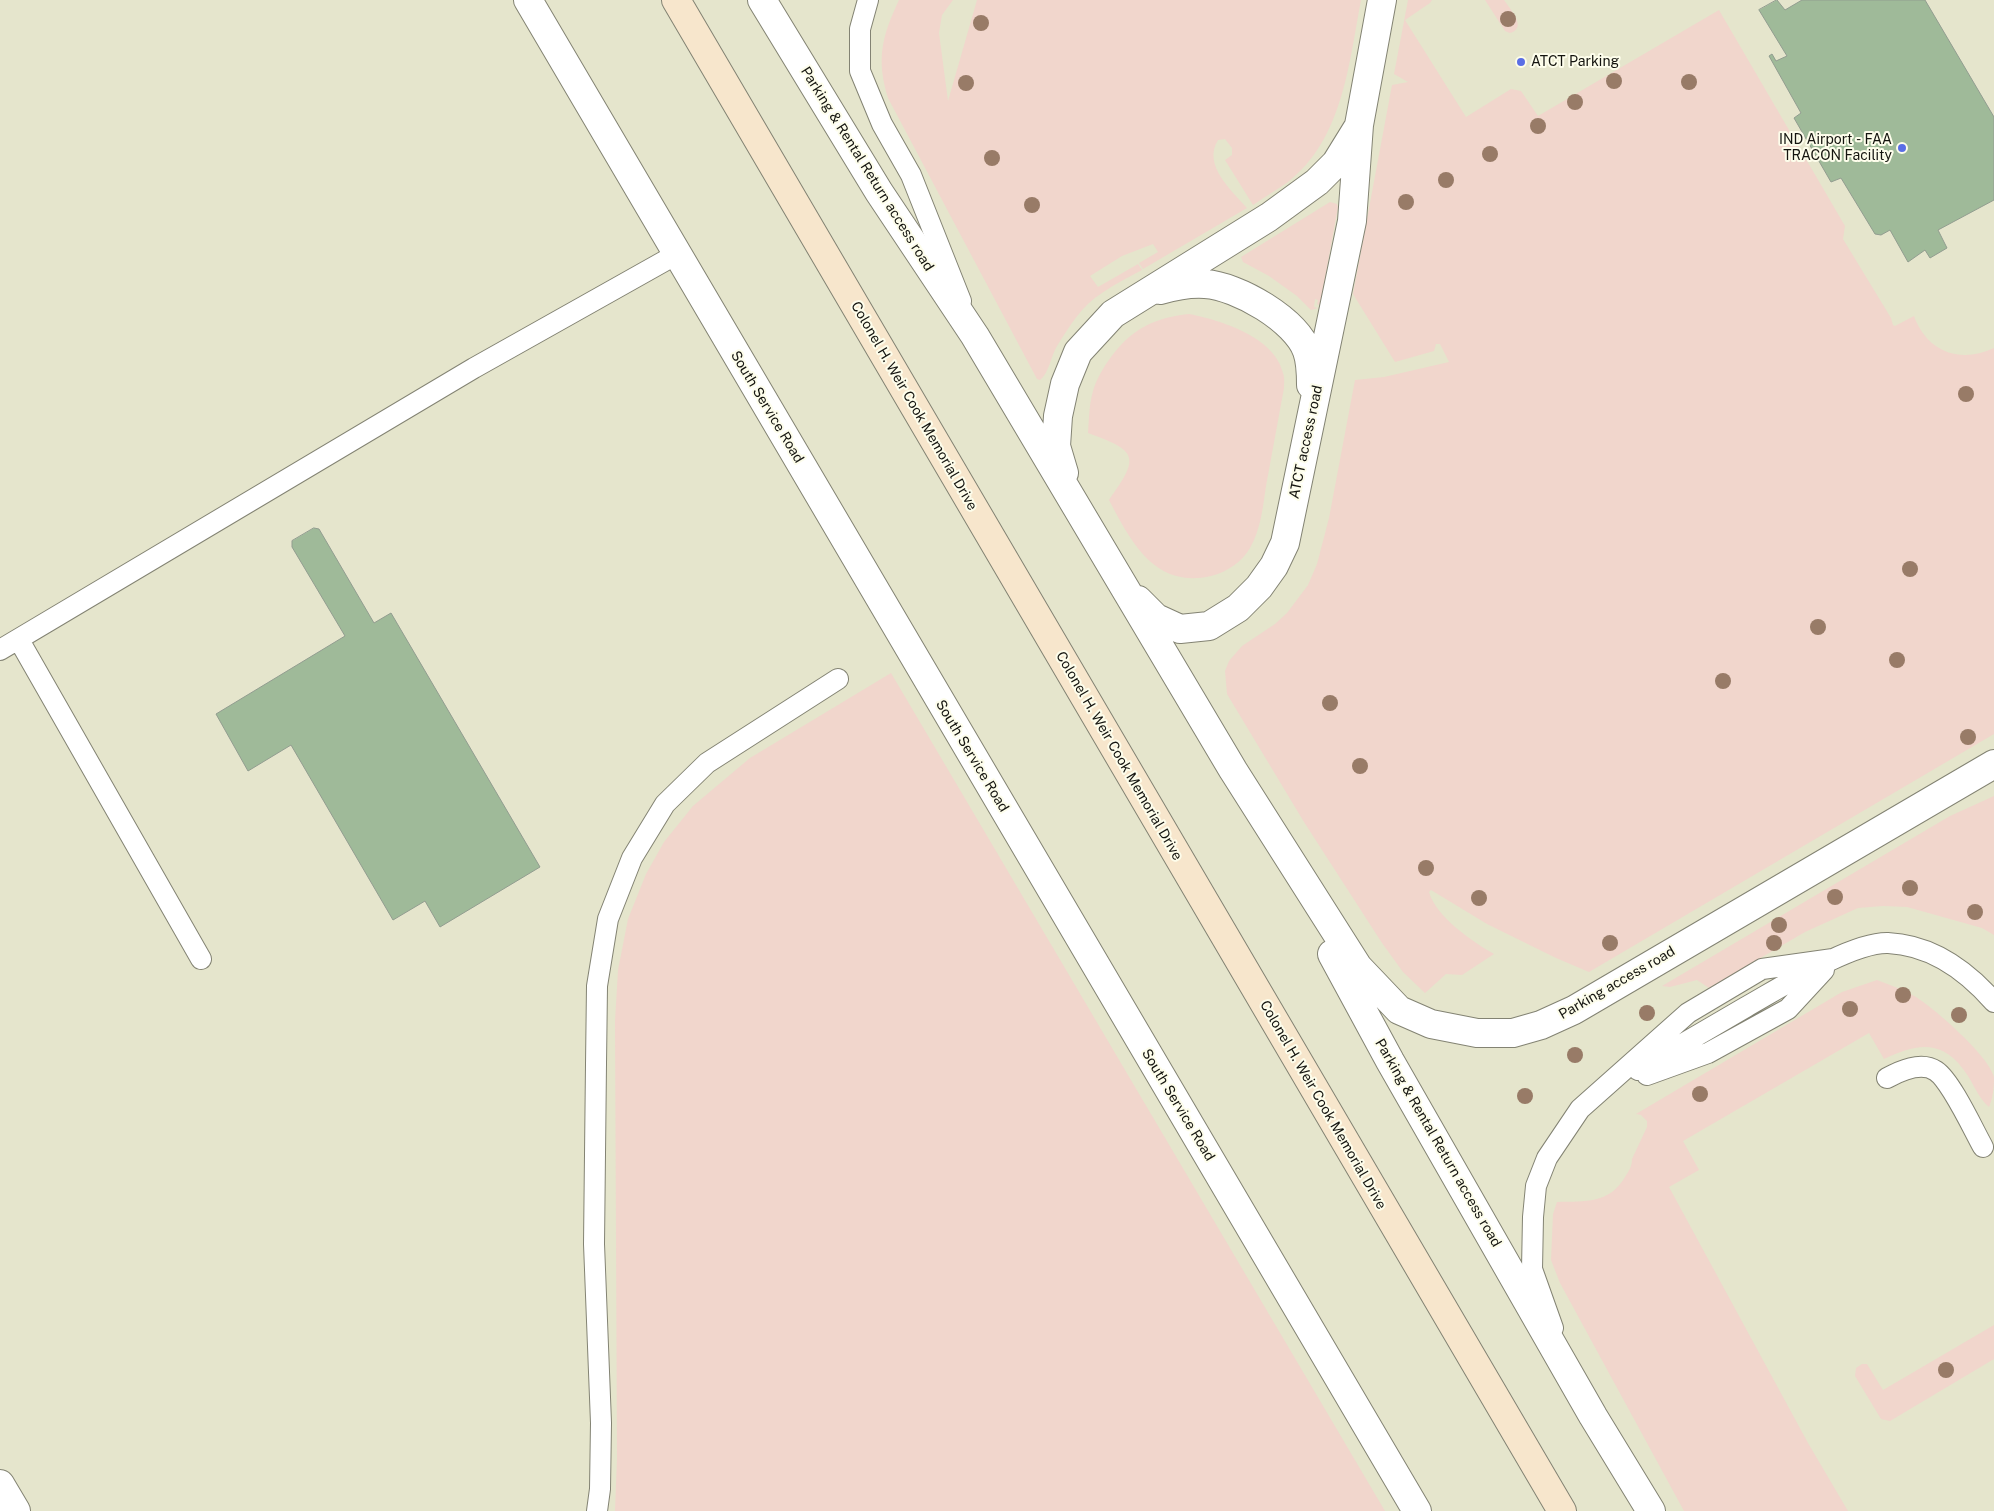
<!DOCTYPE html>
<style>
body{margin:0}
canvas{display:block;background:#eff0de}
</style>
<canvas width="1994" height="1511"></canvas>
<script>
const ctx = document.querySelector('canvas').getContext('2d');
ctx.lineJoin = 'round';
function paint(path, color) {
  ctx.fillStyle = color;
  ctx.fill(path, 'evenodd');
}
function stroke(path, color, width, dash) {
  ctx.strokeStyle = color;
  ctx.lineWidth = width;
  ctx.lineCap = dash ? 'butt' : 'round';
  ctx.setLineDash(dash || []);
  ctx.stroke(path);
}
function drawText(font, color, halo, rows, align = 'center') {
  ctx.font = font + ' "Public Sans",sans-serif';
  ctx.lineWidth = 4;
  ctx.setLineDash([]);
  ctx.textBaseline = 'middle';
  ctx.strokeStyle = halo;
  ctx.fillStyle = color;
  for (const [text, x, y, turn = 0] of rows) {
    ctx.save();
    ctx.translate(x, y);
    ctx.rotate((+turn || 0) * Math.PI / 180);
    ctx.textAlign = isNaN(turn) ? turn : align;
    if (halo) ctx.strokeText(text, 0, 0);
    ctx.fillText(text, 0, 0);
    ctx.restore();
  }
}
const built = new Path2D(`
 M0,0H1994V1511H0Z`);
const green = new Path2D(`
 M899,0H953L942,15L939,33L948,101L977,0H1361C1349,63 1343,139 1288,182C1277,190 1264,197 1253,205L1225,160L1232,155V148L1225,139L1218,140C1202,165 1232,191 1247,208L1143,269L1139,263L1158,252L1153,244L1122,256L1090,276L1098,287L1138,264L1142,270C1129,277 1115,284 1102,293C1082,305 1069,327 1057,346C1051,356 1049,373 1040,380L1037,379L888,98C876,59 882,36 899,0Z
 M1408,0H1432L1430,3L1405,20L1466,117L1511,89L1521,91L1538,116L1719,10L1845,226L1843,239L1891,318L1893,325L1895,326L1914,316C1927,352 1960,364 1994,348V734L1589,972L1556,958L1487,924L1431,890L1429,892C1436,917 1473,942 1494,954L1462,975L1446,974L1425,993L1403,972L1382,943L1304,822L1227,694L1225,671L1229,661L1242,646L1275,624L1287,613L1308,585L1317,564L1329,518L1355,380L1384,377L1449,362L1440,344H1436L1434,351L1395,362L1353,294L1392,85L1408,82L1394,74Z
 M1485,0H1504C1510,9 1528,28 1510,33L1505,31Z
 M1330,202L1337,204L1338,207L1321,300L1319,305L1317,304L1318,300L1315,299L1314,307L1318,308L1311,310L1297,296L1269,276L1243,262L1241,257Z
 M1189,314C1220,320 1275,337 1283,373C1285,378 1284,384 1284,388C1278,421 1272,453 1266,486C1263,506 1261,529 1250,548C1242,562 1227,572 1211,576C1155,589 1131,542 1109,500C1140,457 1138,451 1088,433C1089,420 1089,407 1092,395C1095,381 1103,368 1111,357C1133,328 1154,318 1189,314Z
 M891,673L1385,1511H615L617,1458L615,1021L618,970L628,919L646,874L664,842L693,806L750,758Z
 M1994,796V935L1982,928L1907,907L1883,906L1858,908L1805,932L1709,988L1697,980L1670,987L1662,986L1950,816Z
 M1877,980C1890,985 1904,990 1916,997C1935,1009 1989,1056 1994,1077C1994,1087 1993,1098 1989,1107C1977,1097 1973,1081 1963,1069C1940,1038 1914,1045 1884,1059L1869,1033L1683,1141L1699,1170L1669,1187L1808,1443L1848,1511H1684L1560,1283L1551,1260L1553,1214L1557,1202C1586,1201 1609,1204 1625,1177C1629,1171 1632,1166 1632,1159L1647,1127V1121L1641,1115L1636,1114L1842,992Z
 M1994,1325V1359L1890,1421L1881,1419L1855,1376L1856,1368L1862,1364H1867L1883,1390Z`);
const building = new Path2D(`
 M1777,0L1785,10L1802,0H1925L1994,117V200L1938,230L1947,248L1930,258L1925,250L1908,262L1890,230L1881,235L1875,234L1841,178L1831,182L1794,118L1801,113L1769,56L1772,54L1776,61L1787,56L1759,10Z
 M314,528L319,529L374,623L391,613L540,867L440,927L425,901L393,920L291,745L248,771L216,714L345,636L292,547V541Z`);
const lane = new Path2D(`
 M868,0L860,29V71L882,124L911,175L961,301
 M19,640L201,959
 M0,650L474,368L677,254
 M1638,1070C1674,1049 1710,1028 1746,1007C1780,988 1851,942 1888,943C1932,945 1966,970 1994,1002
 M1647,1075L1708,1053L1788,1009L1824,970
 M1887,1078C1900,1071 1921,1061 1936,1071C1951,1081 1973,1129 1983,1147
 M1553,1328L1532,1269L1533,1217L1536,1186L1547,1158L1580,1109L1688,1013L1762,969L1833,959
 M597,1511L600,1489L601,1423L594,1244L596,1064L597,986L608,919L632,858L665,804L707,763L838,679`);
const street = new Path2D(`
 M528,0L1417,1511
 M762,0L879,192L975,336L1233,770L1358,967L1399,1010L1431,1024L1477,1033H1513L1541,1025L1574,1010L1994,764
 M1160,290C1174,286 1190,283 1205,284C1238,286 1296,320 1307,351C1311,362 1311,375 1311,385
 M1064,473L1056,446L1058,416L1065,384L1078,352L1113,314L1269,217L1317,182L1336,163L1357,129
 M1138,600L1156,618L1180,629L1209,626L1238,608L1259,587L1274,566L1285,543L1352,221L1359,125L1382,0
 M1332,954L1390,1061L1593,1416L1651,1511
 M0,1484L16,1511`);
const secondary = new Path2D(`
 M676,0L1562,1511`);
const trees = [
 [1508,19],
 [981,23],
 [1614,81],
 [1689,82],
 [966,83],
 [1575,102],
 [1538,126],
 [1490,154],
 [992,158],
 [1446,180],
 [1406,202],
 [1032,205],
 [1966,394],
 [1910,569],
 [1818,627],
 [1897,660],
 [1723,681],
 [1330,703],
 [1968,737],
 [1360,766],
 [1426,868],
 [1910,888],
 [1835,897],
 [1479,898],
 [1975,912],
 [1779,925],
 [1610,943],
 [1774,943],
 [1903,995],
 [1850,1009],
 [1647,1013],
 [1959,1015],
 [1575,1055],
 [1700,1094],
 [1525,1096],
 [1946,1370]
];
const markers = [
 [1521,62,5,"#5a6ee5"],
 [1902,148,5,"#5a6ee5"]
];
const poiNames = [
 ["ATCT Parking",1531,62],
 ["IND Airport - FAA",1892,140,"right"],
 ["TRACON Facility",1892,156,"right"]
];
const streetNames = [
 ["Parking & Rental Return access road",867,169,58],
 ["Colonel H. Weir Cook Memorial Drive",914,406,60],
 ["South Service Road",767,407,59],
 ["ATCT access road",1306,442,-78],
 ["South Service Road",972,756,59],
 ["Colonel H. Weir Cook Memorial Drive",1119,756,60],
 ["Parking access road",1617,983,-30],
 ["South Service Road",1178,1105,59],
 ["Colonel H. Weir Cook Memorial Drive",1323,1105,60],
 ["Parking & Rental Return access road",1438,1143,60]
];
paint(built, '#e5e5cc');
paint(green, '#f1d6cc');
paint(building, '#9fba99');
stroke(building, '#929d90', 1);
stroke(lane, '#838373', 22);
stroke(street, '#838373', 30);
stroke(secondary, '#838373', 30);
stroke(lane, '#fff', 20);
stroke(street, '#fff', 28);
stroke(secondary, '#f7e6cc', 28);
ctx.fillStyle = '#987b67';
for (const [x, y] of trees) {
  ctx.beginPath();
  ctx.arc(x, y, 8, 0, 2 * Math.PI);
  ctx.fill();
}
for (const [x, y, r, color] of markers) {
  const dot = new Path2D();
  dot.arc(x, y, r, 0, 2 * Math.PI);
  ctx.fillStyle = color;
  ctx.fill(dot);
  stroke(dot, '#fdfdeb', 2);
}
drawText('14px', '#14140f', '#fdfdeb', poiNames, 'left');
drawText('14px', '#14140f', '#fdfdeb', streetNames);
</script>
